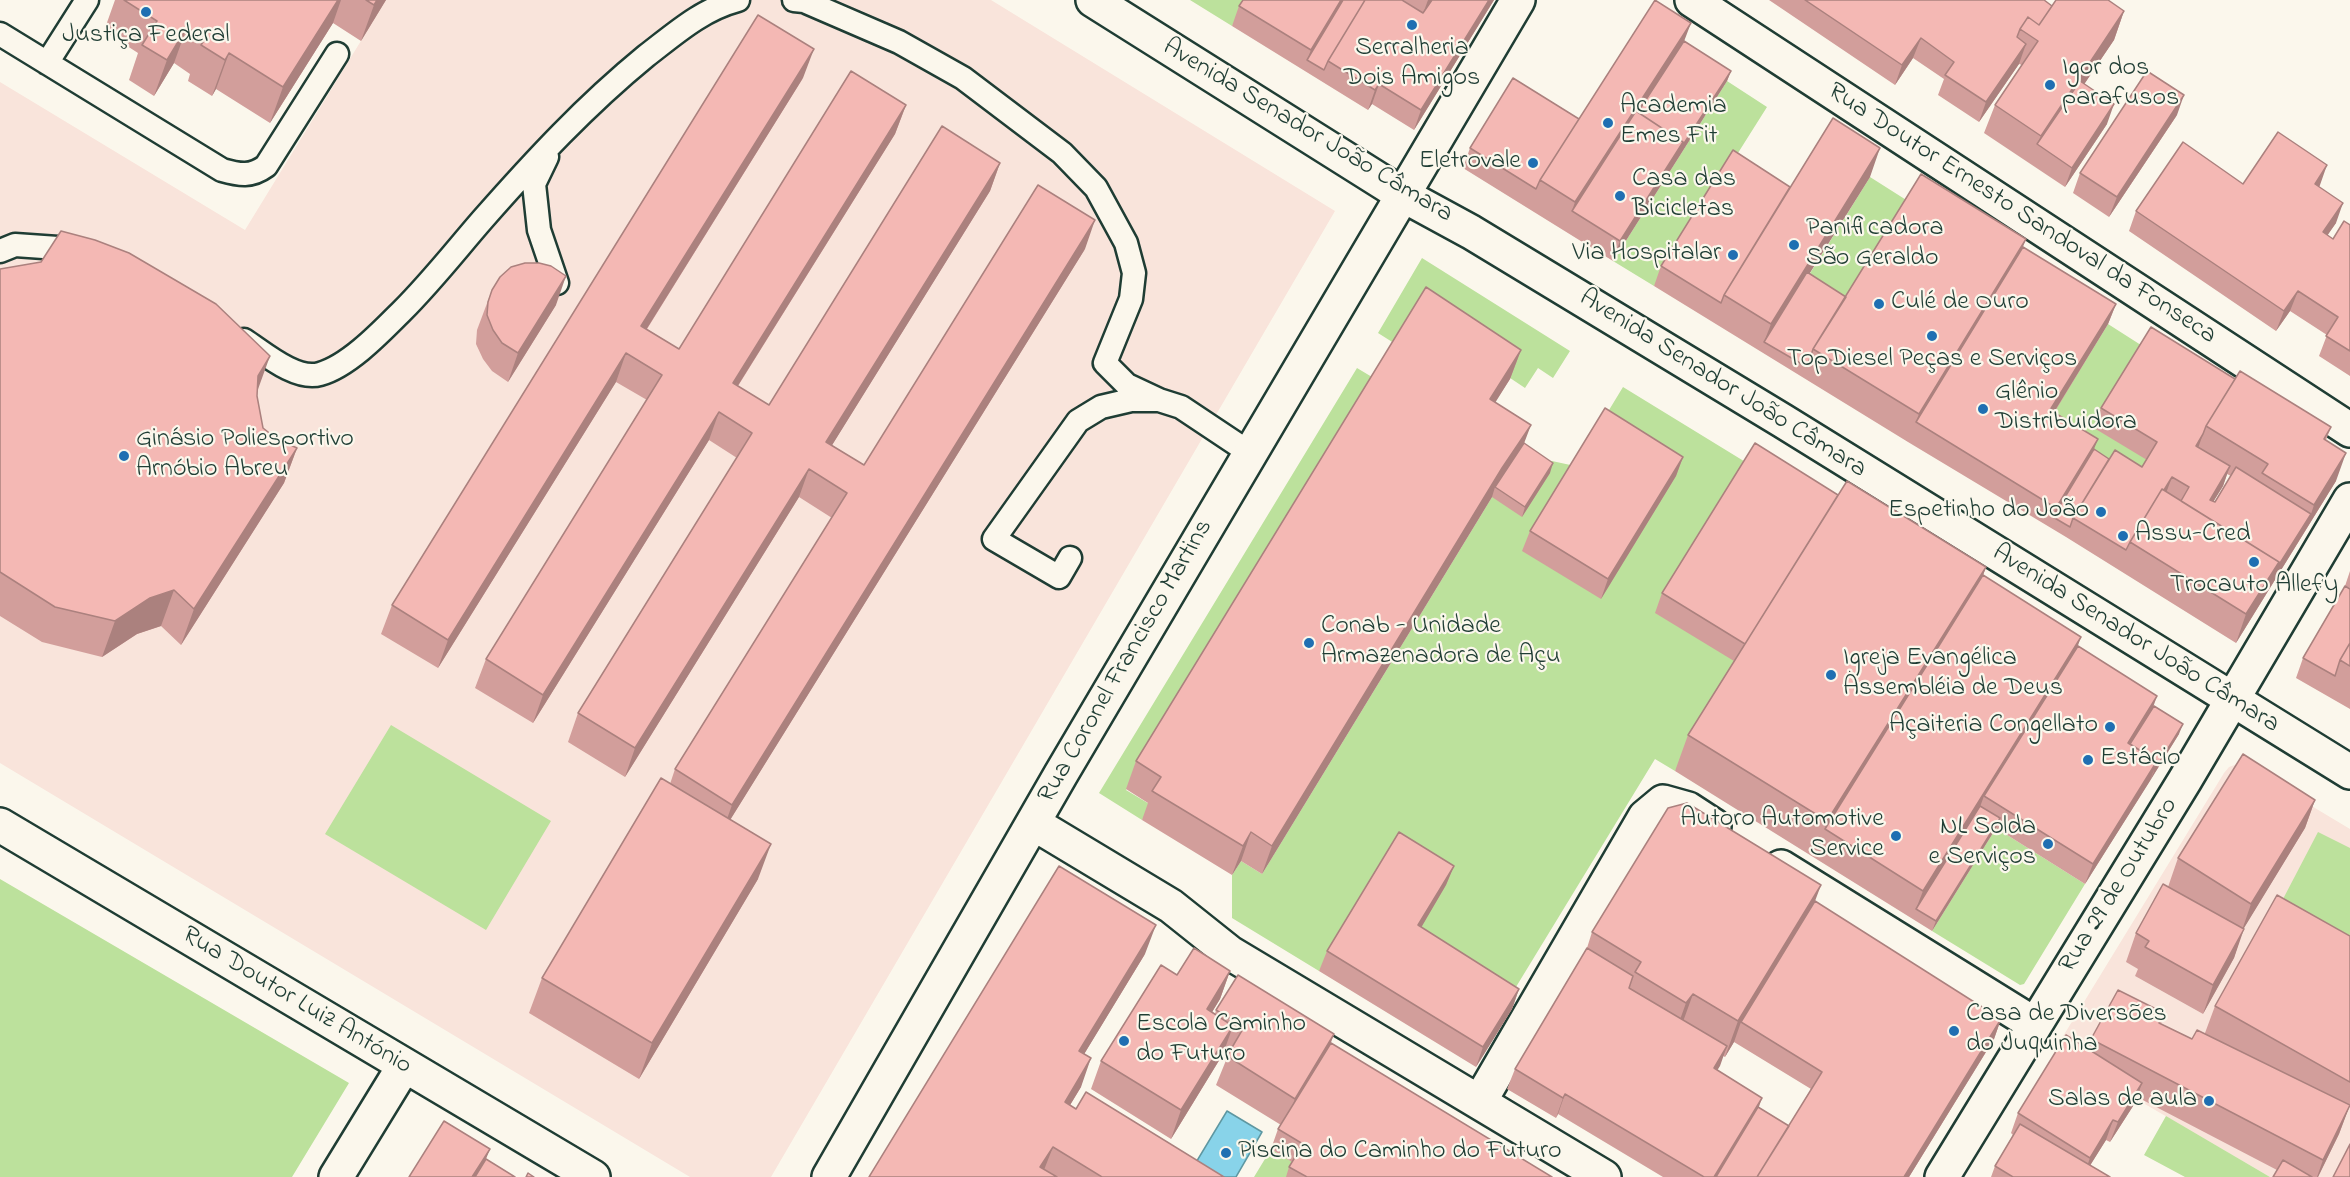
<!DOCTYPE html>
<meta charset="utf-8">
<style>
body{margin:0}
canvas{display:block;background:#fbf7ec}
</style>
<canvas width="2350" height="1177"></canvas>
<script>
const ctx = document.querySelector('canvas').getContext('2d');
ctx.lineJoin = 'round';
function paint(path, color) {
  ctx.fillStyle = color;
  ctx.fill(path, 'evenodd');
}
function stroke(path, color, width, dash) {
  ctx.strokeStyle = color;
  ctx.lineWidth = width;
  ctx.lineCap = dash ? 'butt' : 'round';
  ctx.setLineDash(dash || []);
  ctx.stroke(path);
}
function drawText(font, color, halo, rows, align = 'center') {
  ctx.font = font + ' "Indie Flower",sans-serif';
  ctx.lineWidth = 4.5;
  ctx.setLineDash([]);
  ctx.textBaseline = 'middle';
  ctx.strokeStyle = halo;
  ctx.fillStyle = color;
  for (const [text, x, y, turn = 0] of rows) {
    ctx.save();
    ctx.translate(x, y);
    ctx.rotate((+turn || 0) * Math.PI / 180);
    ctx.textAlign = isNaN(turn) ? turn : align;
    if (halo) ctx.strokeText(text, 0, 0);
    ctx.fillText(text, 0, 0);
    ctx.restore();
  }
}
const built = new Path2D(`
 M386,0H991L1335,211L771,1177H690L0,763V82L245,230Z
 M2240,763L2350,829V1177H2270L2054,1051L2224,773L2229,767ZM2234,958L2203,1014L2135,976L2139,969L2126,962Z`);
const green = new Path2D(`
 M1190,0H1247L1232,26Z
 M1727,81L1767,107L1654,286L1613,261Z
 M1870,177L1911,203L1845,309L1804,283Z
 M1422,258L1570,351L1553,378L1538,368L1525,388L1416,315L1397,345L1378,333Z
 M2108,324L2144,347L2150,462L2135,487L2043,430Z
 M1357,368L1377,380L1126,790L1151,805L1142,820L1099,793Z
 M1623,387L1747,463L1740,665L1675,771L1655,759L1505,1005L1411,945L1392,853L1319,971L1232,918V875L1241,861L1262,874L1492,497L1552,461L1575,466Z
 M391,725L551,821L486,930L325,834Z
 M1996,828L2085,884L2024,984L2020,985L1932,931Z
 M2318,832L2350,848V966L2271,922Z
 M0,879L349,1083L292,1177H0Z
 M2166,1116L2270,1177H2185L2144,1155Z
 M1271,1149L1296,1164L1288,1177H1254Z`);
const water = new Path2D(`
 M1227,1111L1262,1132L1236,1177H1194L1189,1174Z`);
const service = new Path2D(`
 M794,0L804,1L899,42L963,78L1062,153L1096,188L1126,243L1134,273L1131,299L1105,363L1127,385L1159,400
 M0,34L222,170C240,175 251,177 266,166L337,54
 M47,63L87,0
 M547,157L534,184L539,230L557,283
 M0,251L15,245L72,249L80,253
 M244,340C264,353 296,381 320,374C349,366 382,331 402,311C432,281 456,250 483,219C535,160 585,106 646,56C676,33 701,10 738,0
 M1070,558L1059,577L994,539L1078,421L1101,407L1131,400H1159L1181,407L1250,453`);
const minor = new Path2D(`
 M1692,0L2350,430
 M1033,823L1171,906L1230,953L1604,1177
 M0,825L593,1177
 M1781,867L2034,1024
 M1480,1101L1645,817L1663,802L1688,809L1714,826
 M336,1177L404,1066
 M829,1177L1061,774L1518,0
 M1942,1177L2185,780L2350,500`);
const secondary = new Path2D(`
 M1093,0L1403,195L1471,232L1783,421L2350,772`);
const wall = new Path2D(`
 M115,0H386L361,41L333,23L270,123L216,89L212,96L188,81L190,74L174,63L154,96L129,80L138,53L104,31Z
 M1243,0H1494L1414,130L1372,104L1368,110L1232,26L1239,6Z
 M1769,0H2044L2052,6L2124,11L2114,40L2084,84L2107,124L2065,187L1984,133L1995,105L2022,65L2019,64L1979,122L1938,95L1944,79L1913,58L1895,85Z
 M1684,41L1731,71L1727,81L1613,261L1463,168L1470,148L1579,119Z
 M803,78L647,329L679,349L906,105L895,134L738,386L769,405L1000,163L990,191L832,445L864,465L1085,249L730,820L758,879L639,1079L529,1013L542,978L670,784L675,769L832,518L799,497L625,777L568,742L578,713L737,458L709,440L533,723L475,688L486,659L647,400L616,382L438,668L381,634L392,605Z
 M2177,115L2109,217L2073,193L2080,173Z
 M1870,177L1809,274L1846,297L2023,247L2116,304L2108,324L2054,413L2094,449L2109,459L2142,467L2147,460L2094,428L2101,408L2235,379L2331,427L2326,440L2336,481L2236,643L2066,537L1908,442L1654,286L1661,266L1790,187ZM2227,474L2231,476L2215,502H2213L2223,486Z
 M2243,184L2320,185L2319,187L2336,223L2327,235L2333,239L2350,225V376L2319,356L2327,335L2290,311L2276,331L2129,231L2136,211Z
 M0,269L257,390V396L263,428L277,439L297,448L284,483L181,645L161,626L137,634L102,657L42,642L0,616Z
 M492,290L556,305L508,382L492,371L483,359L476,344L477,330Z
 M1521,350L1510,379L1495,402L1524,443L1550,473L1522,517L1492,497L1262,874L1241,861L1232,875L1142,820L1148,803L1126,789L1136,761Z
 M1683,457L1676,476L1601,599L1522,551L1530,531Z
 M1838,495L1986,567L1983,575L2078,646L2154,706L2179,734L2085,884L1996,828L1932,931L1675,771L1688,735L1734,661L1655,613L1662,593Z
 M2350,571V709L2296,678L2303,658L2345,586Z
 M2315,800L2305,828L2243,929L2234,958L2203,1014L2135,976L2138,969L2126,962L2136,933L2168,887L2178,858Z
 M1454,866L1446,885L1421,927L1519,989L1512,1009L1476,1067L1319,971L1327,951Z
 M1815,901L2001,1019L1994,1039L1909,1177H1663L1558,1114L1556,1118L1507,1089L1515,1069L1587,948L1592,932ZM1734,1042L1811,1089L1789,1126L1758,1107L1717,1070L1723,1056L1725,1057Z
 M2350,936V1104L2339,1134L2318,1177H2273L2277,1170L2137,1097L2135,1103L2110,1142L2106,1140L2090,1165L2110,1177H1991L1995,1166L2013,1135L2011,1133L2018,1113L2088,1049L2091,1039L2164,1013L2161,1024L2192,1039L2205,1033L2215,1006Z
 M1145,954L1084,1054L1081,1087L1070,1105L1076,1109L1224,1177H869Z
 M1230,971L1220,999L1212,1012L1215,1014L1216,1010L1331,1043L1552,1177H1286L1289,1167L1292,1162L1271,1149L1278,1129L1281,1125L1216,1085L1229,1053L1224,1050L1223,1054L1171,1139L1091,1089L1101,1061L1177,975Z`);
const shadedWall = new Path2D(`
 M338,0H341L333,23L270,123L283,87Z
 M377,0H386L361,41L374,5Z
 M1341,0H1346L1307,60L1311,50Z
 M1428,0H1437L1416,33Z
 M1489,0H1494L1414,130L1421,110Z
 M2124,11L2114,40L2042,147L2037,144L2041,136Z
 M1691,23L1680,52L1572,211L1575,202Z
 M187,27L174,63L154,96L167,60Z
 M1921,38L1913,58L1895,85L1902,65Z
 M2026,44L2019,64L1979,122L1986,102Z
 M814,49L803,78L631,354L641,326Z
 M229,53L216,89L212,96L225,60Z
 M1731,71L1727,81L1613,261L1620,241L1683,142Z
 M1379,84L1372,104L1368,110L1375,90Z
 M2184,95L2177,115L2109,217L2117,197Z
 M2114,104L2107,124L2065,187L2072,168Z
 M906,105L895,134L722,411L733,383Z
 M1880,148L1870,177L1766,343L1764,342L1771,324Z
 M1000,163L990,191L816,471L826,442Z
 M2327,165L2320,185L2308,203L2315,184Z
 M2343,203L2336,223L2316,252L2323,232Z
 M1095,220L1085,249L722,833L732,805Z
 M2026,239L2015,267L1916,422L1919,414Z
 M566,276L556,305L508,382L518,353Z
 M2298,291L2290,311L2276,331L2284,311Z
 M2116,304L2108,324L2043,430L2050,410Z
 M1521,350L1510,379L1480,427L1490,399Z
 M626,353L616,382L438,668L448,640Z
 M270,356L257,392L258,376Z
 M719,412L709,440L533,723L543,695Z
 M1531,425L1520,454L1495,487L1492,497L1262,874L1272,846L1502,468Z
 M2203,434L2196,454V446Z
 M2098,439L2090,459L2053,517L2056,508Z
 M297,448L284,483L181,645L194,609Z
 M2346,453L2336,481L2236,643L2246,614L2279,562L2311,514L2314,505Z
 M1683,457L1676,476L1601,599L1608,579Z
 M1553,463L1550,473L1522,517L1525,507Z
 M2230,466L2223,486L2202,520L2210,500Z
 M809,469L799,497L625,777L635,748Z
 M2172,477L2165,496L2131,543Z
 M1986,567L1973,603L1825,829L1827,821Z
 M174,590L161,626L137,634L102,657L115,621L150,598Z
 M2081,637L2071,665L1984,796L1977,815L1916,909L1923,891Z
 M2157,696L2150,716L2126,754L2128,743Z
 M2183,724L2179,734L2150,781L2154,771Z
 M2157,761L2150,781L2085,884L2093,864Z
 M2315,800L2305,828L2241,933L2251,904Z
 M2000,818L1996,828L1932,931L1936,921Z
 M1251,832L1241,861L1232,875L1243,846Z
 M771,844L758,879L639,1079L652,1043Z
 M1454,866L1446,885L1411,945L1418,925Z
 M1821,885L1808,920L1741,1022L1734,1042L1725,1057L1738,1021Z
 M1156,925L1145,954L1069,1079L1079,1051Z
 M2244,929L2234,958L2203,1014L2213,985Z
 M1230,971L1220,999L1197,1037L1207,1009Z
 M1519,989L1512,1009L1476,1067L1483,1047Z
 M1693,994L1680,1030L1673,1039L1686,1003Z
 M2001,1019L1994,1039L1909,1177H1904Z
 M1233,1026L1223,1054L1171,1139L1181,1110Z
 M1334,1034L1324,1062L1285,1127L1295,1099Z
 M1727,1046L1720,1066L1706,1088L1714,1068Z
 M1091,1058L1081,1087L1055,1130L1065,1102Z
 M2142,1083L2135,1103L2110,1142L2118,1122Z
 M1565,1094L1558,1114L1556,1118L1563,1098Z
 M1762,1098L1755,1118L1719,1177H1714Z
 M2350,1105L2339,1134L2318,1177H2317L2323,1160Z
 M2113,1120L2106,1140L2083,1177L2090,1158Z
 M1053,1147L1042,1175L1040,1167Z
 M490,1149L482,1169L477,1177H472Z`);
const building = new Path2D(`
 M124,0H338L283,87L229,53L225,60L201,45L205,39L187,27L167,60L142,45L157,21Z
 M366,0H377L374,5Z
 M1243,0H1341L1311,50L1239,6Z
 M1343,0H1365L1328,61L1324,70L1307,60Z
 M1365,0H1402L1423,13L1432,0H1489L1421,110L1379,84L1375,90L1328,61Z
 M1655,0L1691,23L1575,202L1540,180Z
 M1805,0H2044L2052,6L2039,25L2028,17L2020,29L2017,37L2026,44L1986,102L1945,75L1954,62L1921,38L1902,65Z
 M2056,0H2108L2124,11L2041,136L1995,105L2038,41L2020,29L2028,17L2039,25Z
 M758,15L814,49L641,326L679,349L851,71L906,105L733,383L769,405L942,126L1000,163L826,442L864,465L1038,185L1095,220L732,805L675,769L847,493L809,469L635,748L578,713L752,433L719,412L543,695L486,659L662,375L626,353L448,640L392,605Z
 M1684,41L1731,71L1679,151L1683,142L1638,112Z
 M2147,71L2184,95L2117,197L2080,173Z
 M1513,78L1579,119L1540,180L1536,189L1470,148Z
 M2080,81L2114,104L2072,168L2037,144Z
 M1636,111L1683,142L1620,241L1572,211Z
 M1833,118L1880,148L1771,324L1724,295Z
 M2278,132L2327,165L2315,184L2343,203L2323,232L2333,239L2344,221L2350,225V351L2326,336L2338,317L2298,291L2284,311L2136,211L2183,142L2243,184Z
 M1733,150L1790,187L1724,295L1721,303L1661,266Z
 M1921,174L2026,239L1919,414L1813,349Z
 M61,231L95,240L129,253L216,304L270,356L258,376L257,396L263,428L277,439L297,448L194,609L174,590L150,598L115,621L55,607L0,572V269L41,262Z
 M2023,247L2116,304L2050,410L2098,439L2056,508L1916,422Z
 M525,263H539L551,266L566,276L518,353L502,343L493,330L487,315L488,302L492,290L500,277L511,267Z
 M1807,272L1846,297L1813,349L1807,367L1764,342Z
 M1426,287L1521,350L1490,399L1531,425L1502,468L1272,846L1251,832L1243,846L1152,791L1161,777L1136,761Z
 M2151,327L2235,379L2206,426L2203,434L2196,446L2230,466L2210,500L2215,502L2236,467L2311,514L2275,571L2279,562L2181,501L2189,487L2172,477L2164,490L2162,489L2130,542L2126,550L2073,518L2115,450L2142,467L2157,442L2101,408Z
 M2240,371L2331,427L2324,439L2346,453L2314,505L2262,473L2268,464L2206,426Z
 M1605,408L1683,457L1608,579L1530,531Z
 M1524,443L1553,463L1525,507L1495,487Z
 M1755,443L1838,495L1745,644L1662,593Z
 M2094,449L2109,459L2073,518L2070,527L2053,517Z
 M1847,481L1986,567L1827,821L1688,735Z
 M2162,489L2279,562L2246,614L2130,542Z
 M1983,575L2081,637L1923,891L1825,829Z
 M2345,586L2350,589V643L2340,660L2335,676L2303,658Z
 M2350,643V666L2340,660Z
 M2078,646L2157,696L2128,743L2157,761L2093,864L1984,796Z
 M2154,706L2183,724L2154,771L2157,761L2130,744Z
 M2243,754L2315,800L2251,904L2178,858Z
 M661,778L771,844L652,1043L542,978Z
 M1687,803L1821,885L1738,1021L1693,994L1686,1003L1635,972L1641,962L1592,932L1668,808Z
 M1980,806L2000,818L1936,921L1916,909Z
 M1399,832L1454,866L1418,925L1519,989L1483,1047L1327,951Z
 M1059,866L1156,925L1079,1051L1091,1058L1065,1102L1076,1109L1086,1092L1224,1177H1102L1053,1147L1040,1167L1057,1177H869Z
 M2163,884L2244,929L2213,985L2145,947L2149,941L2136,933Z
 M2277,895L2350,936V1082L2215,1006Z
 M1815,901L2001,1019L1904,1177H1757L1822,1072L1741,1022Z
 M1194,948L1230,971L1207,1009L1233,1026L1181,1110L1101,1061L1161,965L1177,975Z
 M1587,948L1633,976L1629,988L1727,1046L1714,1068L1762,1098L1714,1177H1704L1565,1094L1563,1098L1515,1069Z
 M1238,975L1334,1034L1295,1099L1227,1056L1244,1027L1216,1010Z
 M2118,990L2164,1013L2159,1023L2192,1039L2197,1030L2350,1105L2323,1160L2091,1039Z
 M2066,1035L2142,1083L2118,1122L2113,1120L2090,1158L2018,1113Z
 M1331,1043L1552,1177H1307L1289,1167L1303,1144L1278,1129Z
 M1758,1107L1789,1126L1757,1177H1716Z
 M444,1121L490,1149L472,1177H409Z
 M2020,1124L2110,1177H2013L1995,1166Z
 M2350,1144V1177H2333Z
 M486,1159L515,1177H475Z
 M2283,1160L2312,1177H2273Z
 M528,1173L534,1177H526Z`);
const markers = [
 [146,12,6,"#1f6fb2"],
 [1412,25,6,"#1f6fb2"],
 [2050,85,6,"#1f6fb2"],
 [1608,123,6,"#1f6fb2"],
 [1533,163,6,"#1f6fb2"],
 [1620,196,6,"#1f6fb2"],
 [1794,245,6,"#1f6fb2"],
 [1733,255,6,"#1f6fb2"],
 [1879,304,6,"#1f6fb2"],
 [1932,336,6,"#1f6fb2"],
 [1983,409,6,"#1f6fb2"],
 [124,456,6,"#1f6fb2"],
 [2101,512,6,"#1f6fb2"],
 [2123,536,6,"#1f6fb2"],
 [2254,562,6,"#1f6fb2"],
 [1309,643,6,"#1f6fb2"],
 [1831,675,6,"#1f6fb2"],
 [2110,727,6,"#1f6fb2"],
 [2088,760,6,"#1f6fb2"],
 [1896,836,6,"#1f6fb2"],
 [2048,844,6,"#1f6fb2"],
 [1954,1031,6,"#1f6fb2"],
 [1124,1041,6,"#1f6fb2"],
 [2209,1101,6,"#1f6fb2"],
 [1226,1153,6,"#1f6fb2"]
];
const poiNames = [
 ["Justiça Federal",146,37,"center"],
 ["Serralheria",1412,50,"center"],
 ["Dois Amigos",1412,80,"center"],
 ["Igor dos",2062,70],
 ["parafusos",2062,100],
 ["Academia",1620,108],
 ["Emes Fit",1620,138],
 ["Eletrovale",1521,163,"right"],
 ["Casa das",1632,181],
 ["Bicicletas",1632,211],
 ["Panificadora",1806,230],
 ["São Geraldo",1806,260],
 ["Via Hospitalar",1721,255,"right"],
 ["Culé de Ouro",1891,304],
 ["TopDiesel Peças e Serviços",1932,361,"center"],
 ["Glênio",1995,394],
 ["Distribuidora",1995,424],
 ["Ginásio Poliesportivo",136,441],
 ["Arnóbio Abreu",136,471],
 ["Espetinho do João",2089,512,"right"],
 ["Assu-Cred",2135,536],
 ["Trocauto Allefy",2254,587,"center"],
 ["Conab - Unidade",1321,628],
 ["Armazenadora de Açu",1321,658],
 ["Igreja Evangélica",1843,660],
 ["Assembléia de Deus",1843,690],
 ["Açaiteria Congellato",2098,727,"right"],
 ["Estácio",2100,760],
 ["Autoro Automotive",1884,821,"right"],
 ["Service",1884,851,"right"],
 ["NL Solda",2036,829,"right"],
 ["e Serviços",2036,859,"right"],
 ["Casa de Diversões",1966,1016],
 ["do Juquinha",1966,1046],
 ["Escola Caminho",1136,1026],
 ["do Futuro",1136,1056],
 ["Salas de aula",2197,1101,"right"],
 ["Piscina do Caminho do Futuro",1238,1153]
];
const streetNames = [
 ["Avenida Senador João Câmara",1307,132,31],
 ["Rua Doutor Ernesto Sandoval da Fonseca",2021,215,33],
 ["Avenida Senador João Câmara",1722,385,32],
 ["Avenida Senador João Câmara",2135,640,32],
 ["Rua Coronel Francisco Martins",1127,662,-60],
 ["Rua 29 de Outubro",2120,886,-58],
 ["Rua Doutor Luiz António",296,1002,31]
];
paint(built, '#f9e4db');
paint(green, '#bce19c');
paint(water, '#88d3e9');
stroke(water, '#5e97a1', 1.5);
stroke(service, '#1f3d34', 27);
stroke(minor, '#1f3d34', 38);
stroke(secondary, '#1f3d34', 38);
stroke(service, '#fbf7ec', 22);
stroke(minor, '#fbf7ec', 33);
stroke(secondary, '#fbf7ec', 33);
paint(wall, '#d29e9b');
paint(shadedWall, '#ab817e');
paint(building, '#f4b8b4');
stroke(building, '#ab817e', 1.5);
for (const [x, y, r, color] of markers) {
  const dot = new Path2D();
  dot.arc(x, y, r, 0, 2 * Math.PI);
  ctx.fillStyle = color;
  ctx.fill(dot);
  stroke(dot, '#fbf7ec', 2);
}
drawText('26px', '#1f3d34', '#fbf7ec', poiNames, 'left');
drawText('26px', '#1f3d34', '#fbf7ec', streetNames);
</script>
